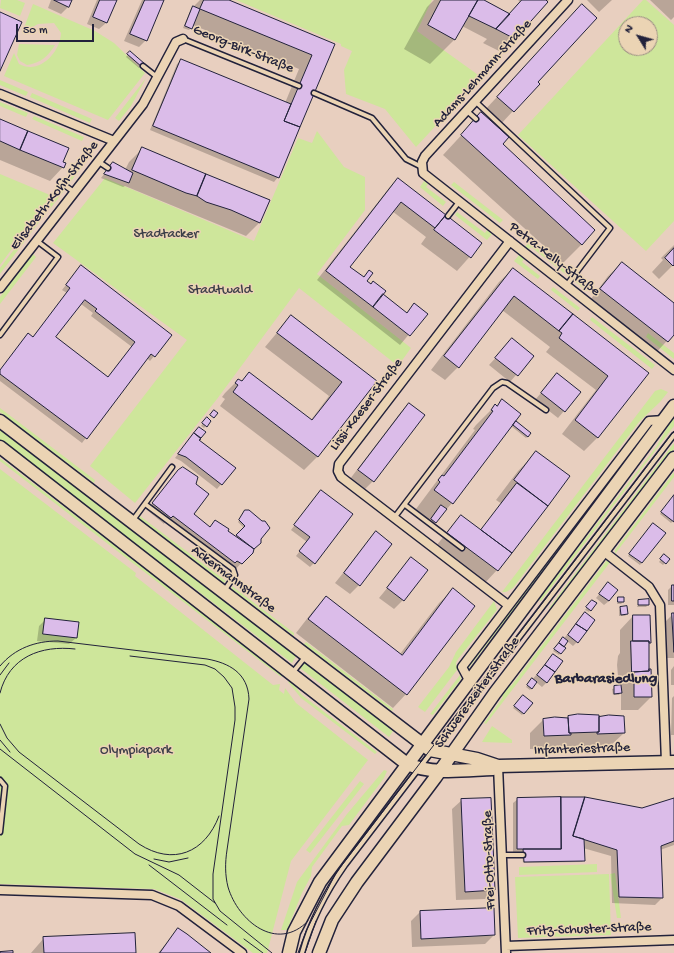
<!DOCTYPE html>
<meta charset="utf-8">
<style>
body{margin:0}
#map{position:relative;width:674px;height:953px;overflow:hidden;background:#e8cfbf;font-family:"Gochi Hand",sans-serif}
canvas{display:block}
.north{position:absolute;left:618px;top:16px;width:40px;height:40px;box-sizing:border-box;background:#ebd4b4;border:1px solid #9b8d84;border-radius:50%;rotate:307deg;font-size:11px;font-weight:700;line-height:16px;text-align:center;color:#22223b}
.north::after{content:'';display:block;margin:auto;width:14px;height:18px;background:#22223b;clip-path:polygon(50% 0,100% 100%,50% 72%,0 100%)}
.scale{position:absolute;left:16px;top:24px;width:78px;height:18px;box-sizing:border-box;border:2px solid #22223b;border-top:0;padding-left:5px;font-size:12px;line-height:14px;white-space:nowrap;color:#22223b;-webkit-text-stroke:3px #ebd4b4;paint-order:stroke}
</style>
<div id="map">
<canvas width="674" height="953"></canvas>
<div class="north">N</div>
<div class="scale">50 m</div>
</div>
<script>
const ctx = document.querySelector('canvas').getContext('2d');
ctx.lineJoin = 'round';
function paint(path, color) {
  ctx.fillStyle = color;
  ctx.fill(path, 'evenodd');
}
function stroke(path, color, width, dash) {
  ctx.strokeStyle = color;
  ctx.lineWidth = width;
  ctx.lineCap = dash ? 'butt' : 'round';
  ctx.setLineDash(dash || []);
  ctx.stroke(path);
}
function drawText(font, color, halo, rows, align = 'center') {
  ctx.font = font + ' "Gochi Hand",sans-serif';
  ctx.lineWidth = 3;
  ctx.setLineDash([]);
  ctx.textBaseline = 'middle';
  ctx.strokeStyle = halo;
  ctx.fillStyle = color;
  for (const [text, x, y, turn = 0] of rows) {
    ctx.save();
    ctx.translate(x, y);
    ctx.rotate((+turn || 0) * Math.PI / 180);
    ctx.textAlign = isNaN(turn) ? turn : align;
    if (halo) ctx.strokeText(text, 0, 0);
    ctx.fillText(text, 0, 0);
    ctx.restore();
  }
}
const green = new Path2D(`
 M1,0H17L25,3L20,16L0,8Z
 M236,0H432L417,31L481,77L416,147L385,109L346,94L344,70L352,51L341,46V44Z
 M643,0H646L674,25V221L646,251L518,135ZM626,24H650V48H626Z
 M33,4L95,31L114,43L145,73L108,120L4,76L14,53L19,64C39,75 60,53 61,33L54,23L38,24L22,33Z
 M19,44L55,45C48,56 41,63 27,65L20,61L17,55Z
 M146,78L131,106L119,121L115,118Z
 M0,80L28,92L26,96L0,85Z
 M32,93L92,119L90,123L30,97Z
 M0,102L28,113L26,117L0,106Z
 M34,116L84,137L82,141L32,119Z
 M317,131L344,167L365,177V210L317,274L411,348L398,366L299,288L217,399L135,503L90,466L187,340L53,243L105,178L254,241L298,138L312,143Z
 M87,154L90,156L50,209L47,207Z
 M0,174L50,195L47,199L48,200L0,265Z
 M424,181L428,184L426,187L446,202L443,206L420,187Z
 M454,182L503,220L500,223L451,185Z
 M43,211L46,213L0,274V268Z
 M457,212L485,233L487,230L492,234L487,240L455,215Z
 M530,241L590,288L587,291L531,247L529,249L525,247Z
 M33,254L36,257L0,304V297Z
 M519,255L524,259L522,262L540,276L538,279L514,261Z
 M553,287L580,308L578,311L551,290Z
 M592,317L655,365L652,369L590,320Z
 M648,333L674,353V359L646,337Z
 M661,389L668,392L660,402L639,422L513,588L506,592H502L655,391Z
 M0,408L95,480L94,483L0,412Z
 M674,416V426L541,601L538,600L656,447Z
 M652,426L647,436L468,669L469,664Z
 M0,430L296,656L292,663L0,440Z
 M674,443V449L551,609L549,608Z
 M0,458L283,674L281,677L0,461Z
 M0,469L136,573L135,576L273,685L280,684L279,690L284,694L285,688L296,703L368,760L291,861L267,953H253L180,899L154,889L0,884Z
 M674,472V477L615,554V550Z
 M140,516L226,581L224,583L138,518Z
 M607,560L611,561L486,724L484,723L503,697L500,695L508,684L511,686Z
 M232,586L294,633V636L232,589Z
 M494,601L497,610L458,659L456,663L457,670L425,712L418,707L449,667L456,652Z
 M306,642L393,709L392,711L304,644Z
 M304,662L393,731L389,737L300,668Z
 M460,675L461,679L433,715L430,714Z
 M290,680L302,695L377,752L375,754L301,698L288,682Z
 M492,726L512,740V743L482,742Z
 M384,770L387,771L384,778L349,825L342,826L312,867L311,876L302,893L287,930H281L297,882L347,814Z
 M360,781L364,784L310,853L306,850Z
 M597,864V872L519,875V867Z
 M615,873L621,918H617L610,874Z
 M609,874L611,935L518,938L515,877Z`);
const shadow = new Path2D(`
 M51,0H71L68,7L61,14L48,8Z
 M97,0H115L106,23L99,29L87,24Z
 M142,0H163L146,40L139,47L124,41Z
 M200,0H226L334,45L278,177L274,182L150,130L177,64L182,60L285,103L299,69L193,25L189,30L183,28L191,9Z
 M434,0H482L509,15L520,2L518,0H549L501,52L483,43L487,39L462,26L454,40L430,64L404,49L427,7Z
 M587,0H612L599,12Z
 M650,0H674V17L671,20Z
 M569,19L537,82L538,84L500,125L484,111Z
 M130,52L144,64L139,68L126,57Z
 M481,114L501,144L582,244L563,263L443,155Z
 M0,121L62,162L63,167L50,181L0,160Z
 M143,148L268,201L259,223L246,236L125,186L123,187L101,178L113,163L125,170L129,162Z
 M398,179L481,244L457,271L421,244L426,237L392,211L349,267L363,277L369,271L366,281L406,313L415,305L426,314L400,345L317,280L389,188Z
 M674,245V264L659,279L652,272L663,260L661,258Z
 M622,263L674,304V333L654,355L588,303L608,276Z
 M513,269L647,373L597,438L584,451L562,434L596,390L546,352L550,347L502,310L458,367L445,380L431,370L499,282Z
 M77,271L171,335L150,361L147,358L82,443L0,381V370L32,338L67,293L62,290ZM81,304L93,313L91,316L132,347L108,378L55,338Z
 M291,316L375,381L317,457L304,470L220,406L225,399L222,397L225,393L238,380L241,382L249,373L311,420L329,396L265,347Z
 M512,340L532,356L510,382L489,365Z
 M557,374L580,392L558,418L535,400Z
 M409,404L373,481L364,490L350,479L400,413Z
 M495,406L512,425L516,422L528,436L526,438L511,426L452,503L434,524L416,509L475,430L473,429L476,425Z
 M205,420L210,421L204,428L201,426Z
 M197,430L204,433L198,440L234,469L217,489L181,461L175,458Z
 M537,452L547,505L497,570L484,584L435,547L461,516L481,531L502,504L496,500L518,471Z
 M179,471L194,484L192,514L210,527L227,531L236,537L244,528L238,522L245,511L261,522L260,542L235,570L230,567L228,569L165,522L164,524L147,510Z
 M317,496L314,563L310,567L296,556L307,542L291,530Z
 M674,496V520L671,523L660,514Z
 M651,526L664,533L640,565L628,556Z
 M376,532L359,585L350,594L335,583Z
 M662,558L665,563L663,565L659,562Z
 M411,559L403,600L394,609L379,598Z
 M608,584L609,601L604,605L596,598Z
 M672,586H674V605H668V590Z
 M453,590L406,694L393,708L296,633L313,611L326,598L400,654L439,603Z
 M619,598L623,602L621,604H617Z
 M639,601L648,605L646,607H637Z
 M590,603V610L589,612L585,610Z
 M621,608L627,614L625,616H619V610Z
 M585,614L577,642L573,646L567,641L559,655L553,651Z
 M673,614L674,658H667L666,621Z
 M633,616H649L650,643L648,645L651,697L638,710H621V692L619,695H613L612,689L619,687L617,665L618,656L620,653V630Z
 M46,619L76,638L69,644L37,641L39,626Z
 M553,655L547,682L542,687L536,682L530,690L526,687Z
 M674,666V685H671V670Z
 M674,696V735H671L672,698Z
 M521,698L531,703L522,715L513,708Z
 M568,717L598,718L624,733L610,746H559L557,748L530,749V733L543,720L566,719Z
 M518,799L642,809L674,799V845L660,850L662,898L655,905L612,903L611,856L583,848L584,860L582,862L523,863L522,853H513V803Z
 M462,800L494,890L485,899L456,900L452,809Z
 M420,912L494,935L485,944L412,947L411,921Z
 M178,930L209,953H158Z
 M44,938L135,953H31Z`);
const building = new Path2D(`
 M54,0H72L69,7Z
 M100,0H117L107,23L93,17Z
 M145,0H164L147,41L130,34Z
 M204,0H229L335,44L300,127L284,121L312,55L200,9Z
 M441,0H478L455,40L428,25Z
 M478,0H484L510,14L496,29L469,16Z
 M522,0H546L548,2L515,39L496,29Z
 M582,4L597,18L538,82L540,84L514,112L497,97Z
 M193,6L200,9L192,29L185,26Z
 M0,12L22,22L0,71Z
 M130,51L145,64L142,67L127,54Z
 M181,59L291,104L284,121L300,127L279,178L153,126Z
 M481,112L509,137L503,144L595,230L582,245L461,135Z
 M0,119L28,131L20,150L0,141Z
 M28,131L69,148L63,162L66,163L64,168L20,150Z
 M142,147L206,174L197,196L186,193L132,170Z
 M113,162L133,173L129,183L104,174Z
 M206,174L270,200L260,223L231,210L206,202L197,196Z
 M398,178L446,215L435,228L401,202L350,267L364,277L369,270L373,273L367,281L371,284L373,281L386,291L373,307L326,271Z
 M446,215L482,243L471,258L434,230Z
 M674,248V265L673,266L665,258Z
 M622,262L674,303V335L668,342L600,289Z
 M81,265L172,335L155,357L151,354L87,439L0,374V370L28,333L33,337L70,288L66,285ZM85,300L97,309L95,311L135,342L108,377L56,337Z
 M513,268L573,314L559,331L514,296L459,368L444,356Z
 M383,294L407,313L414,303L428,314L410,336L373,307Z
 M573,314L649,373L598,438L575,420L608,376L559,338L562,333L559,331Z
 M291,315L377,381L318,457L233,392L238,385L235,383L238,379L242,381L249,372L312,420L342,382L277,333Z
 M512,338L534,356L518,376L495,358Z
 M557,373L581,392L565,412L541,393Z
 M502,399L521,414L453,504L434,490L440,482L438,480L442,475L444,476L493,411L491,410L495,404L497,406Z
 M409,403L425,415L374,482L358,470Z
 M214,410L218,413L214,418L210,415Z
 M207,417L211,421L207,427L202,423Z
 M516,421L531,433L528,437L513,425Z
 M199,427L206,432L201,438L194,433Z
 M194,433L201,439L199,440L236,468L222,485L186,457L178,454Z
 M536,451L570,476L548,506L514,480Z
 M183,467L198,477L196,484L209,494L194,514L210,527L215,520L229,529L228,531L254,549L253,553L242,564L237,561L235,563L173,516L171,518L152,503L178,470Z
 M517,483L548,506L512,553L481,530Z
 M321,490L353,514L315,564L299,551L310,537L294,525Z
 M674,495V522L661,512Z
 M441,505L447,509L436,523L431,519Z
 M245,510H249L262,521H265L270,528L261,539V543L254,549L236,535L245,526L239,520Z
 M461,515L512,553L498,571L447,533Z
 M653,523L666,533L642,563L629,554Z
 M376,531L392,544L360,586L344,573Z
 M664,554L670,559L666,564L660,559Z
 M411,557L428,570L404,601L387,588Z
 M608,582L618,590L609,601L599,594Z
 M672,585H674V601H672Z
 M453,588L475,606L407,695L308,619L326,596L402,655Z
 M618,597H624V602H618Z
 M649,599V605H638V600Z
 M592,600L597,603L591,611L586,607Z
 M627,606L628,614L621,615L620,607Z
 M585,612L595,620L587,631L576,624Z
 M672,613H674V652Z
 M633,615H650L651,643H649V641H633Z
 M45,618L79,622L77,638L43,634Z
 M576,624L587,631L578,643L568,635Z
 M563,637L568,641L564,647L559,643Z
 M631,641H649V671L632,672Z
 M559,643L566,648L561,654L554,649Z
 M553,654L563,661L555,672L545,665Z
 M545,665L555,672L547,683L537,675Z
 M649,669H651L652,697H634V672L649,671Z
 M532,678L537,682L532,689L527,685Z
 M621,685L622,693L614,694V686Z
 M523,695L533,703L524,714L514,706Z
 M578,714L599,715V732L569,733L568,716Z
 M609,715L624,716L625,733L597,734V732H599V717Z
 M555,717L568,718L569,733H571V735L544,736L543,719Z
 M561,797V849H517V798Z
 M561,797H585L573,836L584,839L585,861L524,862L523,849H561Z
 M585,797L642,808L674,798V841L661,846L663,898L619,897L617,850L573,836Z
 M491,798L495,890L465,892L461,799Z
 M494,908L495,935L421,939L420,911Z
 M178,928L187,934L211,953H160Z
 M135,933L136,953H44L43,937Z
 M13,951V953H0V952Z`);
const lane = new Path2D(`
 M183,39L299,86
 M143,66L157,77
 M314,93L372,118L406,159L422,167
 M476,102L610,228L566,286
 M467,111L476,119
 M99,162L108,168
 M60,182L74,192
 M448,216L459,202
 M0,335L58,257L37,241
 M145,504L233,569L235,575L224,591
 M405,505L462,548
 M394,518L493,388L502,382L507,383L546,410
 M133,520L172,467
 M293,672L306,656
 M0,780L5,786L0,832
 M503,855H523
 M302,953C311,921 326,892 345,865L674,435`);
const street = new Path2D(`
 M568,0L425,156L422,162L423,173L674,370
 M0,94L114,141
 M0,288L143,104L176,42L183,39
 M602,550L649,587L660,605L666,762
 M508,605L341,477L338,471L339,464L510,241
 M469,680L462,667L649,421L664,420
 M498,766L506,953
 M0,890L152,895L179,906L242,953
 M506,946L674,940`);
const secondary = new Path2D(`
 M0,421L430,750L477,759L498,766L674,762
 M0,447L407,764C433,775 466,770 493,769L497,767
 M289,953L294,932L320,882L674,406
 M319,953L332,920L357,882L435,778L495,693L674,458`);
const tram = new Path2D(`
 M130,656L205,665L215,669L224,677L232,688L235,707V720L213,874V899L220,911L272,953
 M0,666C15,648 36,641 58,641L207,659C229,663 248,673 249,699L227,850C225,863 225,875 228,887C238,921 277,953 308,921
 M0,675L9,663
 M0,693C9,657 41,645 75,649
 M0,724L7,738L19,752L139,844C173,866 205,853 219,816
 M0,740L10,752
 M0,749L135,854L179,875L215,903
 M154,859L169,862L188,858
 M149,865L227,925
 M244,939L263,953
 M298,953L306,931L336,873L674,431
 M305,953L316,921`);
const streetNames = [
 ["Georg-Birk-Straße",243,50,22],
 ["Adams-Lehmann-Straße",483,74,-48],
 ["Elisabeth-Kohn-Straße",55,196,-52],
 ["Petra-Kelly-Straße",554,260,38],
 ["Lissi-Kaeser-Straße",367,405,-53],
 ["Ackermannstraße",233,580,37],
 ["Schwere-Reiter-Straße",478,693,-54],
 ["Infanteriestraße",582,750,-2],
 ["Frei-Otto-Straße",490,860,-92],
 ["Fritz-Schuster-Straße",589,930,-2]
];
const parkNames = [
 ["Stadtacker",166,235],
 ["Stadtwald",220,291],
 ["Olympiapark",136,751]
];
const neighbourhoodNames = [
 ["Barbarasiedlung",606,680]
];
paint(green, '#cee69b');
paint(shadow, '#0003');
paint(building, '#dbbce9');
stroke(building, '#22223b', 1);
stroke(lane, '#22223b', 7);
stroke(street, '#22223b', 11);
stroke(secondary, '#22223b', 15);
stroke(lane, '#ebd4b4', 4);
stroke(street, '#ebd4b4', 8);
stroke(secondary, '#ebd4b4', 12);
stroke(tram, '#22223b', 1);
drawText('14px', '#22223b', '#ebd4b4', streetNames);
drawText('14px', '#3c3f49', '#ebd4b4', parkNames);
drawText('bold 15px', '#22223b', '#ebd4b4', neighbourhoodNames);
</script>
